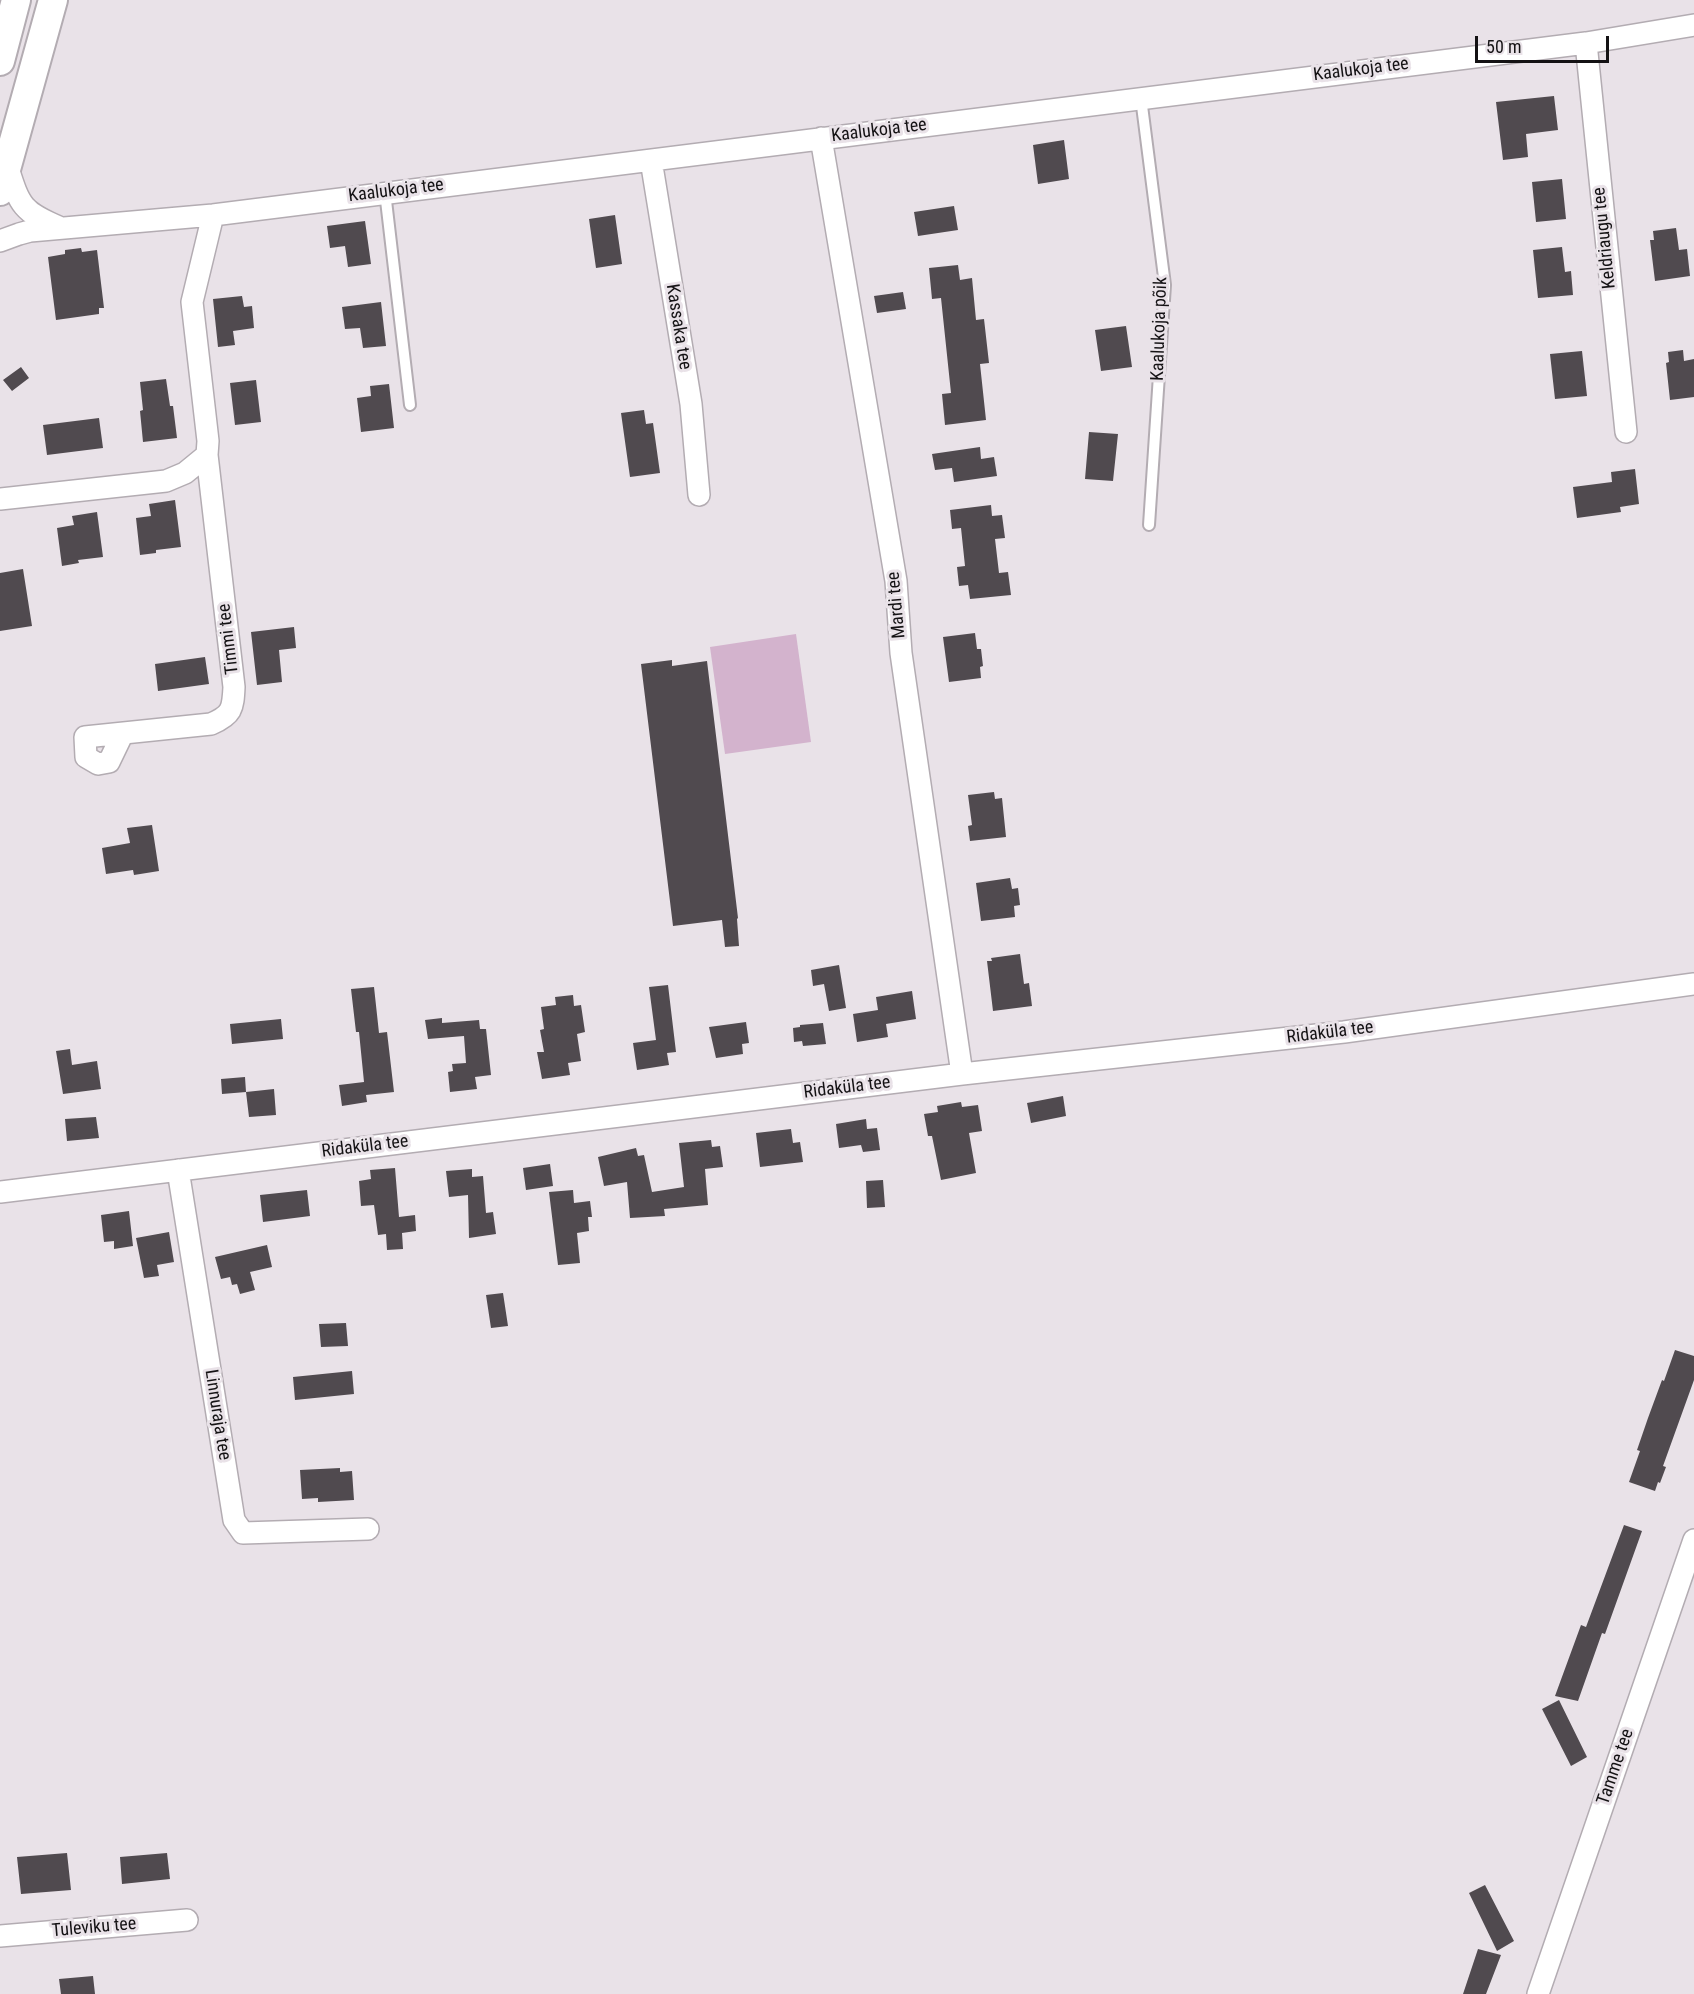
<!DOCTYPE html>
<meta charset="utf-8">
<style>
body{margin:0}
#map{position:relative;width:1694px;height:1994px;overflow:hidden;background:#e9e2e8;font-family:"Roboto Condensed",sans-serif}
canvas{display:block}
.scale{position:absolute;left:1475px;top:36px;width:134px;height:27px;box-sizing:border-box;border:3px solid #141214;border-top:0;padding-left:8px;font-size:18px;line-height:21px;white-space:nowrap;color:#141214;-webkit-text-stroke:4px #e9e2e8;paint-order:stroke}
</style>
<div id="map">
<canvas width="1694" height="1994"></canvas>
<div class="scale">50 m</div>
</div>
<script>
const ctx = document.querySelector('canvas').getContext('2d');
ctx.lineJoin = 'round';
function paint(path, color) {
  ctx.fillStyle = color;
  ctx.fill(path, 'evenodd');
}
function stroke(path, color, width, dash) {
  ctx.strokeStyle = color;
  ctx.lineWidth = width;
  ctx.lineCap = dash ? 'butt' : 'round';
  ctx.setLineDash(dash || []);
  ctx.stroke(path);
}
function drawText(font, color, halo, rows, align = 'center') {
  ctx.font = font + ' "Roboto Condensed",sans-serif';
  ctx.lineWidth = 6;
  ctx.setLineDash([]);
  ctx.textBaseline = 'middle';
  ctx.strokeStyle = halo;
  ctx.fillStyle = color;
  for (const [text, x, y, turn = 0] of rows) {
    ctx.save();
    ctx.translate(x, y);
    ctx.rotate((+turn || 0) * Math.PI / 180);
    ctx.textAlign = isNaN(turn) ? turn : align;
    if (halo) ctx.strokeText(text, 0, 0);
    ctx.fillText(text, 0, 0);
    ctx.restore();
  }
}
const green = new Path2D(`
 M796,634L811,742L725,754L710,647Z`);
const building = new Path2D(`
 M1554,96L1558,130L1526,134L1528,157L1503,160L1496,102Z
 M1064,140L1069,179L1038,184L1033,145Z
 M1562,179L1566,219L1536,222L1532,182Z
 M954,206L958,230L918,236L914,212Z
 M615,215L622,264L596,268L589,219Z
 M365,221L371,264L348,267L345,246L330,248L327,226Z
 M1676,228L1679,250L1687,249L1690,276L1655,281L1650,240H1654L1653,231Z
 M1562,247L1565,272L1571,271L1573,295L1538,298L1533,250Z
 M81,248L82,252L97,250L104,308H99V314L56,320L48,257L65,254V250Z
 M958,265L960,280L972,278L976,320L984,319L989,363L980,364L986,420L945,425L942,394L951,393L941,298L932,299L929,268Z
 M903,292L906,309L877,313L874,296Z
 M242,296L244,307L252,306L254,328L233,331L235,345L218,347L213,299Z
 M381,302L386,346L363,348L360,328L345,329L342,307Z
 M1126,326L1132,367L1101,371L1095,330Z
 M1683,350L1684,361L1694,359V397L1670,400L1666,363L1669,362L1668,352Z
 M1582,351L1587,396L1555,399L1550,354Z
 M21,367L29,378L12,391L3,380Z
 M166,379L170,406H173L177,438L143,442L140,411L143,410L140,382Z
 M256,380L261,422L235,425L230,383Z
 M389,384L394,428L361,432L357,398L371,396L370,386Z
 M644,410L646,424L653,423L660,473L630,477L621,413Z
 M99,418L103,448L47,455L43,425Z
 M1089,432L1118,434L1113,481L1085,479Z
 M980,447L981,459L994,457L997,476L954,482L952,468L935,470L932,454Z
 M1635,469L1639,504L1620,507L1621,512L1577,518L1573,487L1612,482L1611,472Z
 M175,500L181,547L156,550V553L140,555L136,518L151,516L149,504Z
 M991,505L992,516L1002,515L1005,538L995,539L999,573L1008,572L1011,595L970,599L968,585L959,586L957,567L965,566L961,528L952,529L950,510Z
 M97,512L103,557L78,560L79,563L62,566L57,528L74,525L72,516Z
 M23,569L32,626L0,631V573Z
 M294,627L296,648L279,650L282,682L257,685L251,632Z
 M975,633L977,649H981L983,666L980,667L981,678L949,682L943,637Z
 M205,657L209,684L158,691L155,664Z
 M672,660V666L707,661L738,918L737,919L739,946L725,947L722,920L673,926L641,664Z
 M994,792L995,799L1002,798L1006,837L970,841L968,826L972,825L968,795Z
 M152,825L159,871L134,875L133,870L106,874L102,848L130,843L127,828Z
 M1010,878L1012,889L1018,888L1020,905L1014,906L1015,917L981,921L976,883Z
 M1020,954L1024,984L1029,983L1032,1006L993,1011L987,961H992L991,958Z
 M839,965L846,1008L829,1011L824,984L813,986L811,970Z
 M668,985L676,1052L667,1053L669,1065L637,1070L633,1043L656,1040L649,987Z
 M374,987L379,1033L387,1032L394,1092L366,1095L367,1102L342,1106L339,1085L364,1082L359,1032H356L351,989Z
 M912,991L916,1019L886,1024L888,1037L857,1042L853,1014L878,1010L876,997Z
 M573,995L574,1006L581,1005L585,1032L577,1034L581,1061L568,1063L570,1075L542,1079L537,1052H544L540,1030L544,1029L541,1007L556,1005L555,997Z
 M442,1018V1023L479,1020L480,1029H486L491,1075L475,1077L477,1089L450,1092L448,1072L453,1071L452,1064L466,1063L464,1036L428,1039L425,1020Z
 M281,1019L283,1039L232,1044L230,1024Z
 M746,1022L749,1043L742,1044L743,1054L716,1058L709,1027Z
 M823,1023L826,1044L803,1046L802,1041L794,1042L793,1028L800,1027V1025Z
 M70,1049L72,1065L97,1061L101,1089L63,1094L56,1051Z
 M245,1077L246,1092L222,1094L221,1079Z
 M274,1089L276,1115L249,1117L246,1092Z
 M1063,1096L1066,1116L1031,1123L1027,1103Z
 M961,1102L962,1107L978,1105L982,1131L969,1133L976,1173L941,1180L932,1136H928L924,1114L938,1112L937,1106Z
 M96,1117L99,1138L67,1141L65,1119Z
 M866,1119L867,1129L877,1128L880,1150L863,1152L861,1145L839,1148L836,1124Z
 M791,1129L793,1143L800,1142L803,1162L760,1167L756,1133Z
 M711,1140L712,1147L720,1146L723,1167L705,1169L708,1205L664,1209L665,1216L630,1218L627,1182L604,1186L598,1157L636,1148L638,1156L644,1155L652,1192L684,1187L679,1143Z
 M550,1164L553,1186L526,1190L523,1168Z
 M395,1168L399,1217L415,1215L416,1231L402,1233L403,1249L387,1250L386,1234L378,1235L374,1205L361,1206L359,1181L371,1179L370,1170Z
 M472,1169V1177L483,1176L486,1213L493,1212L496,1234L469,1238L468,1195L449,1197L446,1171Z
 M883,1180L885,1207L867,1208L866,1181Z
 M307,1190L310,1216L263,1222L260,1195Z
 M573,1190L574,1203L590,1201L592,1217H588L589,1231L577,1233L580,1263L558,1265L549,1192Z
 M129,1211L133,1246L114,1249V1241L104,1242L101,1215Z
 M169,1232L174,1262L157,1265L159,1276L144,1278L136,1238Z
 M267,1245L272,1267L250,1272L255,1290L240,1294L237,1284L232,1285L230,1277L221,1279L215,1257Z
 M503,1293L508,1326L491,1328L486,1295Z
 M346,1323L348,1346L321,1347L319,1324Z
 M1675,1350L1694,1356V1380L1663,1466L1666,1467L1660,1483L1658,1482L1655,1491L1629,1482L1640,1451L1637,1450L1648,1418L1662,1380L1664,1381Z
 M352,1371L354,1394L295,1400L293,1377Z
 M340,1468V1472L352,1471L354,1500L318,1502V1498L302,1499L300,1470Z
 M1624,1525L1642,1531L1605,1634L1602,1633L1578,1701L1555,1696L1581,1625L1586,1627Z
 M1559,1700L1587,1757L1571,1766L1542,1709Z
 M67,1853L71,1890L21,1894L17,1857Z
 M167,1853L170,1879L122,1884L120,1857Z
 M1485,1885L1514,1941L1497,1951L1469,1893Z
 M1478,1949L1501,1955L1486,1994H1463Z
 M93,1976L95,1994H61L59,1979Z`);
const lane = new Path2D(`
 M1141,98L1165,285L1149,525
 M385,192L410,405`);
const street = new Path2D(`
 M1586,43L1626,432
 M821,138L896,581L901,653L962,1074
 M651,160L691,404L699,495
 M7,165C20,206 21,211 61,228
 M0,241L19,234L30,231L213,215L1586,43L1694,25
 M0,499L166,481L185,473L207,455L208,441L192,302L213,215
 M123,733L109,762L98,764L86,757L85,737L211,724C232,715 233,709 234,687L207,455
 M178,1170L234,1520L243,1533L368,1529
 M0,1192L962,1074L1344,1032L1694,984
 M0,1936L187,1920
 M1538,1994L1694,1540`);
const secondary = new Path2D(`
 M0,61L16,0
 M0,191L53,0`);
const streetNames = [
 ["Kaalukoja tee",1361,70,-7],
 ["Kaalukoja tee",879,131,-7],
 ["Kaalukoja tee",396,191,-7],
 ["Keldriaugu tee",1605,238,-96],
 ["Kassaka tee",678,327,81],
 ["Kaalukoja põik",1160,329,-88],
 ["Mardi tee",897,605,-95],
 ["Timmi tee",229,639,-97],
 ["Ridaküla tee",1330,1033,-7],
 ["Ridaküla tee",847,1088,-7],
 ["Ridaküla tee",365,1147,-7],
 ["Linnuraja tee",217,1415,81],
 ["Tamme tee",1616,1767,-71],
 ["Tuleviku tee",94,1928,-5]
];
paint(green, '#d3b3cd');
paint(building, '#504a4f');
stroke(lane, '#b3acb2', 14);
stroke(street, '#b3acb2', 24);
stroke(secondary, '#b3acb2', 32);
stroke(lane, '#fff', 10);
stroke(street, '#fff', 21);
stroke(secondary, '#fff', 28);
drawText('18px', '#141214', '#e9e2e8', streetNames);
</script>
